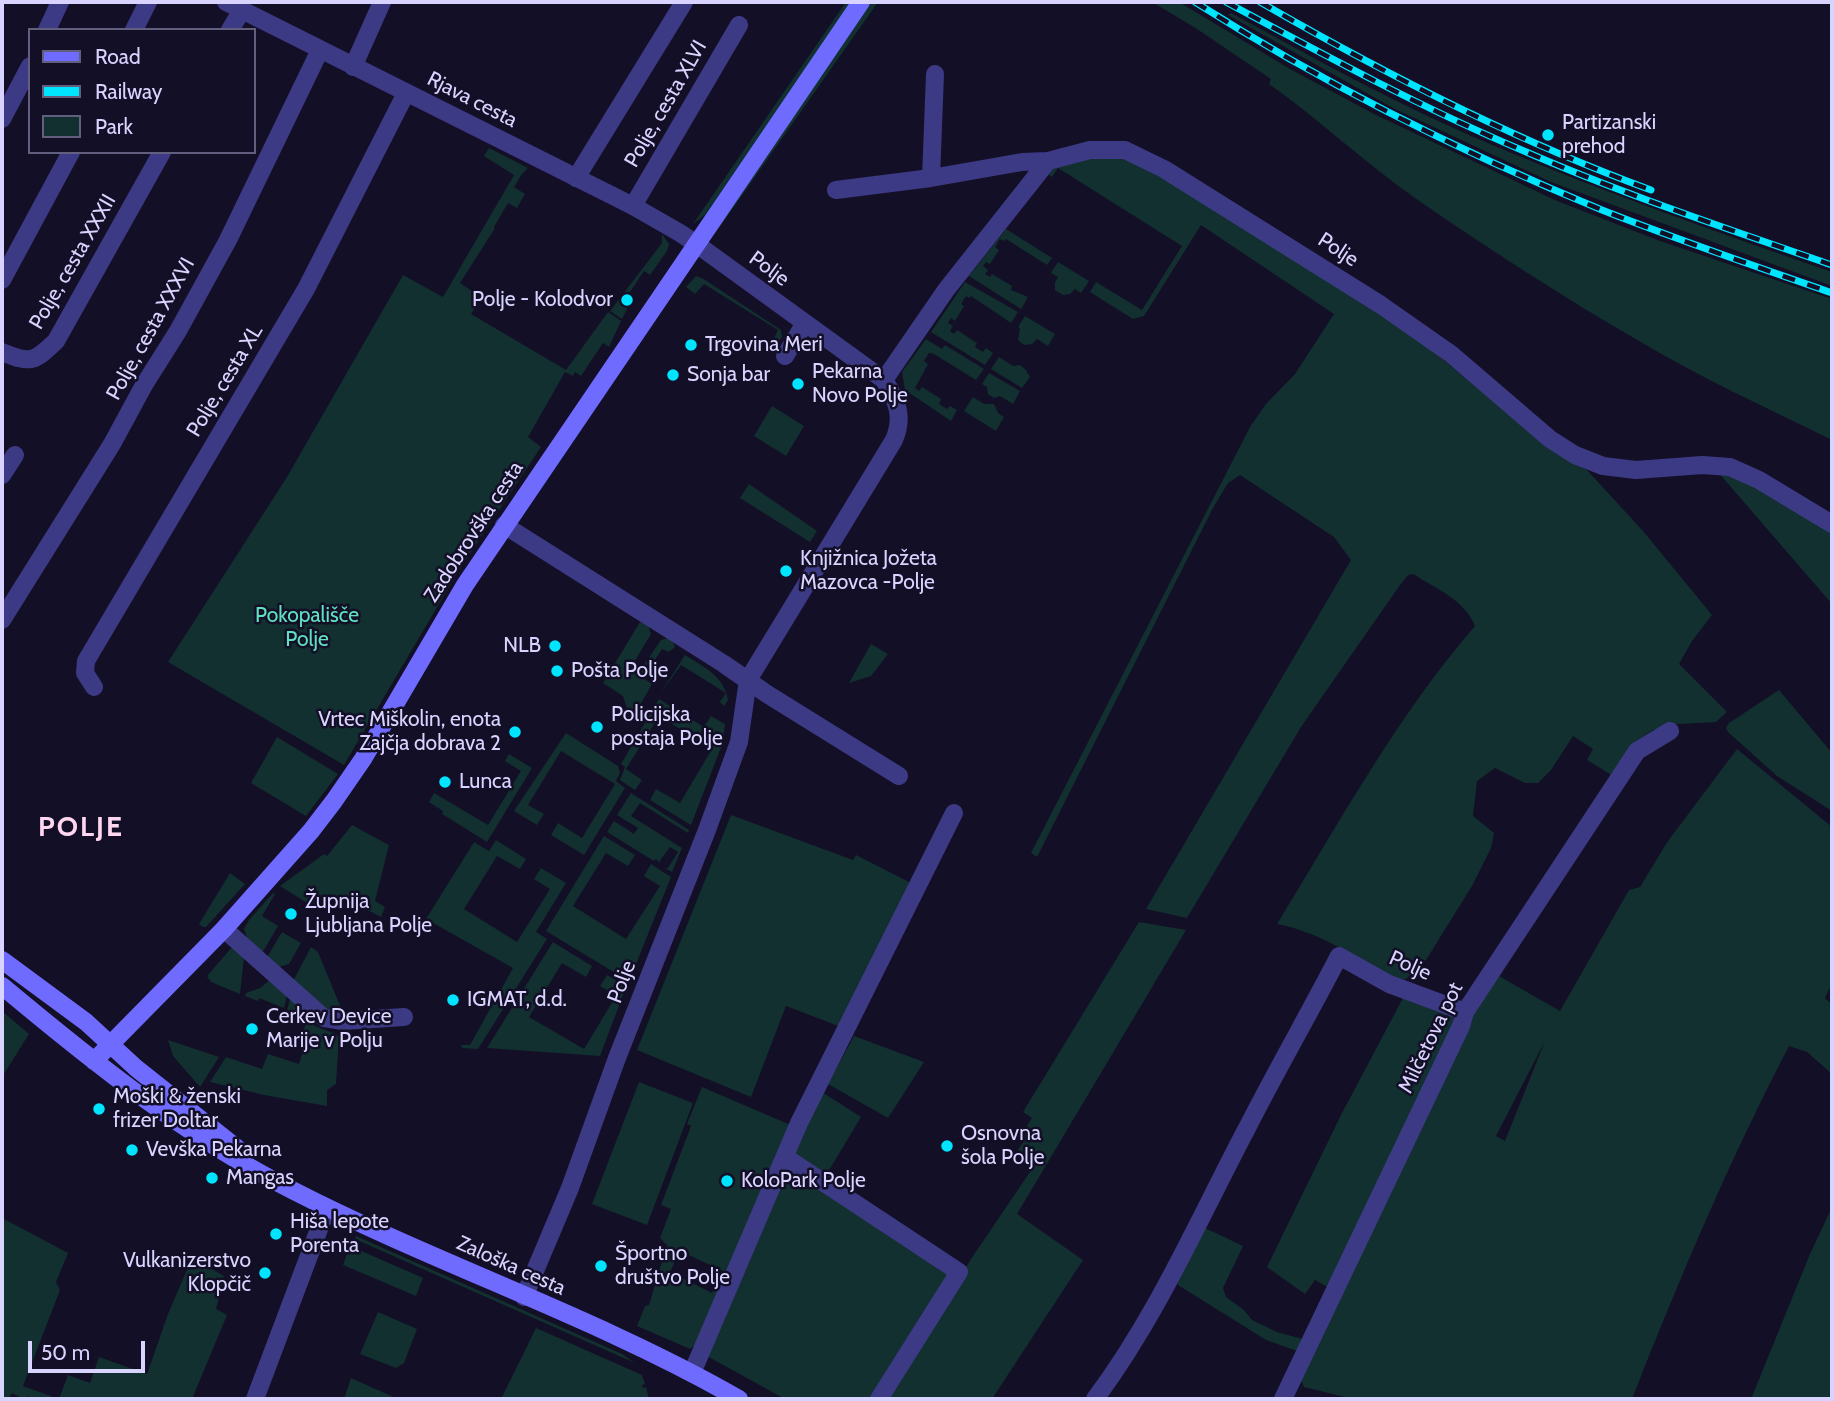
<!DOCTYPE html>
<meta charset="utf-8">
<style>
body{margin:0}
#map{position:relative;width:1834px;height:1401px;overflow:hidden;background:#130f26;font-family:Cabin,sans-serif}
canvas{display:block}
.frame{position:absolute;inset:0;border:4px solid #d9d4ff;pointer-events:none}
.legend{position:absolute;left:28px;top:28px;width:228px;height:126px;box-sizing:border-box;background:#130f26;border:2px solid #625e7d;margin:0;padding:9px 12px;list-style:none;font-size:21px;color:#d9d4ff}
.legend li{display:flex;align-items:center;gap:14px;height:35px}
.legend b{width:35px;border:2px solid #625e7d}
.scale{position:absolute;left:28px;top:1341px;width:117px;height:32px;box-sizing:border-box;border:4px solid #d9d4ff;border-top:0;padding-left:9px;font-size:21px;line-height:24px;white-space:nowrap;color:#d9d4ff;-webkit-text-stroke:5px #130f26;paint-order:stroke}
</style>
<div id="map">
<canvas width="1834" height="1401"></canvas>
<div class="frame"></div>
<ul class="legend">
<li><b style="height:9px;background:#6f6bff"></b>Road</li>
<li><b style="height:9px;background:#00e5ff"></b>Railway</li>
<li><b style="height:19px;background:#12302f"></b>Park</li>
</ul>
<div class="scale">50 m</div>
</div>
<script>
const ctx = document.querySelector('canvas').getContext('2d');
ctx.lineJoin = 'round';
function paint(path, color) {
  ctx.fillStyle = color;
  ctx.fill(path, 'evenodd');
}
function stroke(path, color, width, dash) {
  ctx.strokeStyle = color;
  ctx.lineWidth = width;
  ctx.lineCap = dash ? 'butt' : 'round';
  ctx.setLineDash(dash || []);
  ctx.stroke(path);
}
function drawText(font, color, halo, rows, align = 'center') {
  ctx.font = font + ' Cabin,sans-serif';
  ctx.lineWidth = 5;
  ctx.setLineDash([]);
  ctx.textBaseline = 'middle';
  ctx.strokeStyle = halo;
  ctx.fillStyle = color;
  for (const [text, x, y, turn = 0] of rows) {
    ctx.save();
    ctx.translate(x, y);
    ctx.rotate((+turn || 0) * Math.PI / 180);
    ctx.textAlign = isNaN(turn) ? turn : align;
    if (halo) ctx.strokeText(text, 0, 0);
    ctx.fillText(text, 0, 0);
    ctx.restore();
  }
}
const green = new Path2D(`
 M846,2H851L705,215L693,224Z
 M872,2H878L714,235L718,225Z
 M1152,2H1179L1290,69L1374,114L1557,201L1660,241L1832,299V440C1767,408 1701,378 1639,341C1563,297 1487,248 1415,198C1365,163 1320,120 1269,84L1271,79L1194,27Z
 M1231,13C1317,60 1402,107 1492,145C1604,192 1718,233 1832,272V286L1551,182L1393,108L1228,15Z
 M489,148L528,168L522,174L514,187L525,194L517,208L508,203L494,227L495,228L460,283L481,297L471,314L566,370L608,312L621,321L609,347L603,343L581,376L575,372L573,376L565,372L528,437L541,447L459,570L344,765L168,662L287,477L403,275L443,297L514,175L484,156Z
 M1110,154L1144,165L1410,332L1554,452L1587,470L1643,531L1712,615L1692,641L1679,664L1727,712L1716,722L1678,724L1653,730L1636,741L1613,776L1587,760L1593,749L1573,736L1551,770L1538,783H1525L1495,768L1477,781L1473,816L1494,833L1491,848L1472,886L1426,960L1406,979L1397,981C1356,958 1323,933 1277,924C1339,823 1397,716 1475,626C1465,600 1435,588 1413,574L1408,575L1400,585L1301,727L1187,918L1146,909L1351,560L1334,537L1240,475L1228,483L1213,508L1037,857L1031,853L1250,427L1266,404L1295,374L1334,314L1201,225L1144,316L1133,319L1090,292L1096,282L1142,310L1182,246L1058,168L1052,177L1049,175L1053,166Z
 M1006,229L1052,258L1047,265L1006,239L1004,241L1000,239L995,247L999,250L990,264L986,262L983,266L988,270L985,274L990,277L992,274L1012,286L1011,290L1028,297L1021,309L969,276Z
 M662,234L669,244L667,251L650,275L644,271L624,301L629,305L622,319L610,311L662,243Z
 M1058,262L1089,281L1081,293L1075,289L1070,294L1063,295L1055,290V282L1058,277L1051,273Z
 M696,276L702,278L781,330L782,337L777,343L772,342L778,330L704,284L695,294L686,287Z
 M965,282L1018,312L1011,323L971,296L969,298L966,296L961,304L964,306L955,321L951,318L948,323L953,326L950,331L954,334L957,330L977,343L975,347L983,352L986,348L993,353L985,365L931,332Z
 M1025,316L1055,334L1048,346L1037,339L1032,344L1024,345L1018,340L1020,328L1018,327Z
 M926,339L942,349L945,345L984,369L976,380L934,354L929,353L924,361L928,364L915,388L919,391L922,387L941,399L939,404L947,409L950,406L957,410L951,421L905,390L902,372Z
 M999,357L1013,366L1020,365L1026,370L1030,377L1022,388L991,369Z
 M989,373L1020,391L1013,404L1000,396L994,398L988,394L987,387L982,384Z
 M973,397L984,404H994L998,413L1004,417L996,431L964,411Z
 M772,406L804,426L786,456L754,436Z
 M1717,471L1740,477L1832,531V604Z
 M749,484L817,531L810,542L740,498Z
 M640,622L648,625L651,634L630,669L638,674L661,640L668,638L673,642L675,647L669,652L662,649L643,678L652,684L634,716V721L630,718L623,696L603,683Z
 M871,644L888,654L871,676L849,683Z
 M685,655C704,667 724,676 728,700L724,706L720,702L726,693L681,665L660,694Z
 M1779,690L1832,753V811L1777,776L1728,732L1726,728L1729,723Z
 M659,699L704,727L711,716L725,724L722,745L691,825L650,800L656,789L680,803L712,749L659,716L626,769L642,780L635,790L620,780L625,767L621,764Z
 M566,733L618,766L620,773L616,781L625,788L584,855L551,835L558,823L582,838L615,784L561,751L528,805L544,814L537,825L514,811Z
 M277,737L338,774L306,816L251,783Z
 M1737,749L1832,827V964L1830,974L1832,983L1825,998L1832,1005V1074L1807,1052L1789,1046C1729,1161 1679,1279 1632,1399H1353L1304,1387L1300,1377L1470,1016L1499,976L1560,1011L1629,890L1640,887L1668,841ZM1545,1041L1505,1141L1496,1136Z
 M509,754L532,768L487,842L442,814L443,811L429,802L434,793L488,825L521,771L505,761Z
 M631,793L689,830L688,833L640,803L631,816L682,848L672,872L665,868H668L678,852L670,847L659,862L661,865L656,859L654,861L607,832L614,821L634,834L638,828L617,815Z
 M731,815L853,860L856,855L911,883L841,1027L786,1006L751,1097L637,1050Z
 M352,825L389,845L375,901L385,907L381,917L339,895L337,898L330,894L320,911L280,886L324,854L327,856Z
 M604,836L635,855L628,866L606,853L573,906L626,939L660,886L644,876L651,864L671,877L636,964L626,959L617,974L546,931Z
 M496,840L526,859L520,869L497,856L464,909L517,942L550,889L534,879L541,868L566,883L536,932L547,939L478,1049L462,1048L461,1045H470L513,968L426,919L474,842L489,851Z
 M230,873L245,884L206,927H203L199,924Z
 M273,893L275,894L262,916L278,926L261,955L247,938L244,929L249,920Z
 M1139,922L1186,930L1017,1214L1083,1260L992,1399H887L971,1259L1034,1166L1016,1153L1025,1139L1020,1136L1032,1118L1023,1112Z
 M282,932L301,943L289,964L279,967L266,959Z
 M553,942L592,966L586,977L562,963L529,1017L584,1049L616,996L600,986L607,975L626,987L600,1056L487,1048Z
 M232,947L244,957L240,994L211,982L207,976Z
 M311,947L318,952L343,1013L326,1011L292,983Z
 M270,980L287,995L284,1008L259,998L258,1001L245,996L246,993L260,988Z
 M1404,996L1452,1016L1457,1025L1331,1289L1315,1280L1305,1294L1267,1267L1341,1115Z
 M290,999L311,1017L315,1026L336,1034L339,1037L336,1084L327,1090V1106L264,1095L210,1082L226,1057L262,1069L268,1054L299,1064L308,1035L303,1033L306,1022L286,1015Z
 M2,1011L29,1034L2,1077Z
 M854,1036L924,1062L888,1118L828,1084Z
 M168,1040L219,1057L200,1087L173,1056Z
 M639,1082L693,1103L647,1225L592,1204Z
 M702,1087L793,1126L695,1345L690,1349L637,1326L645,1306L649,1305L667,1245L660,1238L671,1209L661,1205L691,1126L687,1124ZM680,1251L723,1271L712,1293L670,1272Z
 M822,1092L861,1117L825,1177L789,1155Z
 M789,1165L949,1272L873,1399H785L705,1355Z
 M1832,1207V1399H1751L1810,1254Z
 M2,1218L68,1253L56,1282L60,1290L23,1386L59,1399H31L27,1396L24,1399H19L20,1397L12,1393L8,1399H2Z
 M1201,1226L1243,1246L1223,1288L1226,1297L1244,1310L1252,1320L1277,1332L1306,1340L1300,1352L1266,1340L1178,1285L1177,1275Z
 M356,1236L622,1354L635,1363L355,1239Z
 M350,1246L423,1278L416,1296L343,1265Z
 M192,1258L224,1276L216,1309L227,1315L192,1399H59L68,1375L90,1383L99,1357L147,1374L168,1314Z
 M378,1312L417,1329L404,1363L396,1368L360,1354Z
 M536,1328L642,1375L645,1384L642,1385L643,1388L646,1387L649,1399H501Z
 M351,1378L398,1399H344Z`);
const minor = new Path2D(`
 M47,30L60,2
 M134,30L148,2
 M230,30L242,10
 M353,67L382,2
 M2,119L30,66
 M576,178L684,2
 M931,178L935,74
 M836,190L931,178L1022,162L1048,161L1090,150H1125L1164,169L1381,305L1451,354L1550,439L1575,455L1603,466L1636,470L1702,465L1730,467L1759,480L1832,524
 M633,206L739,25
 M2,280L71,152
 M2,352C31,364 34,362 56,341L162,152
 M785,356L805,323
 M884,380L946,290L1048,161
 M2,475L15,455
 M504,525L724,664L767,694L899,776
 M2,620L112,444L144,385L178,331L228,240L320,50
 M94,687L85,673L86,661L306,289L406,93
 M224,929L324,1018L343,1021L404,1017
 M785,1157L959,1272L879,1399
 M524,1297L570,1188L617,1058L707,830L739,742L748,680L894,440C904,417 897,400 884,380L695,243
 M692,1373L799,1123L954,813
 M255,1399L327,1208
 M1095,1399C1157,1316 1198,1221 1246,1130C1276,1071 1309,1014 1339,956L1389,984L1465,1012
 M1283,1399L1461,1026L1465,1012L1637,751L1670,731`);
const tertiary = new Path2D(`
 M226,2L633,206L680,233L695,243`);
const secondary = new Path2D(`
 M2,960L86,1022L136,1068L238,1149
 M2,986C93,1062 185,1136 292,1190C438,1265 596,1317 739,1399
 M94,1061L224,929L311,831L334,801L363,759L465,585L861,2`);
const rail = new Path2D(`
 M1195,2C1324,84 1461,152 1602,210C1678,240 1755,266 1832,293
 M1226,2C1324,55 1422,108 1524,151C1625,195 1729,229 1832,265
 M1260,2C1385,74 1514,140 1651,190`);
const markers = [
 [1548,135,7,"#00e5ff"],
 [627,300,7,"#00e5ff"],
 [691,345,7,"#00e5ff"],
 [673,375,7,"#00e5ff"],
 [798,384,7,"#00e5ff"],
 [786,571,7,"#00e5ff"],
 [555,646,7,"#00e5ff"],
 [557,671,7,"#00e5ff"],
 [597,727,7,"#00e5ff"],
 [515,732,7,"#00e5ff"],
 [445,782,7,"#00e5ff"],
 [291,914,7,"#00e5ff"],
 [453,1000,7,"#00e5ff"],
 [252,1029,7,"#00e5ff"],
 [99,1109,7,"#00e5ff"],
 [947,1146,7,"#00e5ff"],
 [132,1150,7,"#00e5ff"],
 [212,1178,7,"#00e5ff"],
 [727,1181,7,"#00e5ff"],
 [276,1234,7,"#00e5ff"],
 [601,1266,7,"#00e5ff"],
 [265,1273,7,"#00e5ff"]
];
const streetNames = [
 ["Rjava cesta",472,100,27],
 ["Polje, cesta XLVI",666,104,-60],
 ["Polje",1338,250,33],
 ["Polje, cesta XXXII",73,262,-60],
 ["Polje",769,269,36],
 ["Polje, cesta XXXVI",151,329,-61],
 ["Polje, cesta XL",225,381,-59],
 ["Zadobrovška cesta",474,532,-57],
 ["Polje",1410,966,24],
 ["Polje",622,982,-69],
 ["Milčetova pot",1431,1038,-64],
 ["Zaloška cesta",511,1266,24]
];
const poiNames = [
 ["Partizanski",1562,123],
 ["prehod",1562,147],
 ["Polje - Kolodvor",613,300,"right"],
 ["Trgovina Meri",705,345],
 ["Pekarna",812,372],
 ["Novo Polje",812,396],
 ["Sonja bar",687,375],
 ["Knjižnica Jožeta",800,559],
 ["Mazovca -Polje",800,583],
 ["NLB",541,646,"right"],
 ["Pošta Polje",571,671],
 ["Policijska",611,715],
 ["postaja Polje",611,739],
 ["Vrtec Miškolin, enota",501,720,"right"],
 ["Zajčja dobrava 2",501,744,"right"],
 ["Lunca",459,782],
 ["Župnija",305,902],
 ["Ljubljana Polje",305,926],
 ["IGMAT, d.d.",467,1000],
 ["Cerkev Device",266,1017],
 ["Marije v Polju",266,1041],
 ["Moški & ženski",113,1097],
 ["frizer Doltar",113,1121],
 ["Osnovna",961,1134],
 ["šola Polje",961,1158],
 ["Vevška Pekarna",146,1150],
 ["Mangas",226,1178],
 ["KoloPark Polje",741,1181],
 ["Hiša lepote",290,1222],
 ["Porenta",290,1246],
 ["Športno",615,1254],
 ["društvo Polje",615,1278],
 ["Vulkanizerstvo",251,1261,"right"],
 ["Klopčič",251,1285,"right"]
];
const parkNames = [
 ["Pokopališče",307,616],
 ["Polje",307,640]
];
const districtNames = [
 ["POLJE",81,828]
];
paint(green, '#12302f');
stroke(minor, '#3d3a85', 18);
stroke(tertiary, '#3d3a85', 18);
stroke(secondary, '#6f6bff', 18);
stroke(rail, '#00e5ff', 7);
stroke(rail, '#130f26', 4.5, [13]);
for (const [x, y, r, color] of markers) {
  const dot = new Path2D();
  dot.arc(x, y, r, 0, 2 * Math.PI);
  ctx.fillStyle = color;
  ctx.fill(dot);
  stroke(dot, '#130f26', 2.5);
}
drawText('21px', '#d9d4ff', '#130f26', streetNames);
drawText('21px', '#d9d4ff', '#130f26', poiNames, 'left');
drawText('21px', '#5fe0c0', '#130f26', parkNames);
ctx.letterSpacing = '2px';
drawText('bold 28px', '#ffd6f0', '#130f26', districtNames);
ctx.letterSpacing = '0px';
</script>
